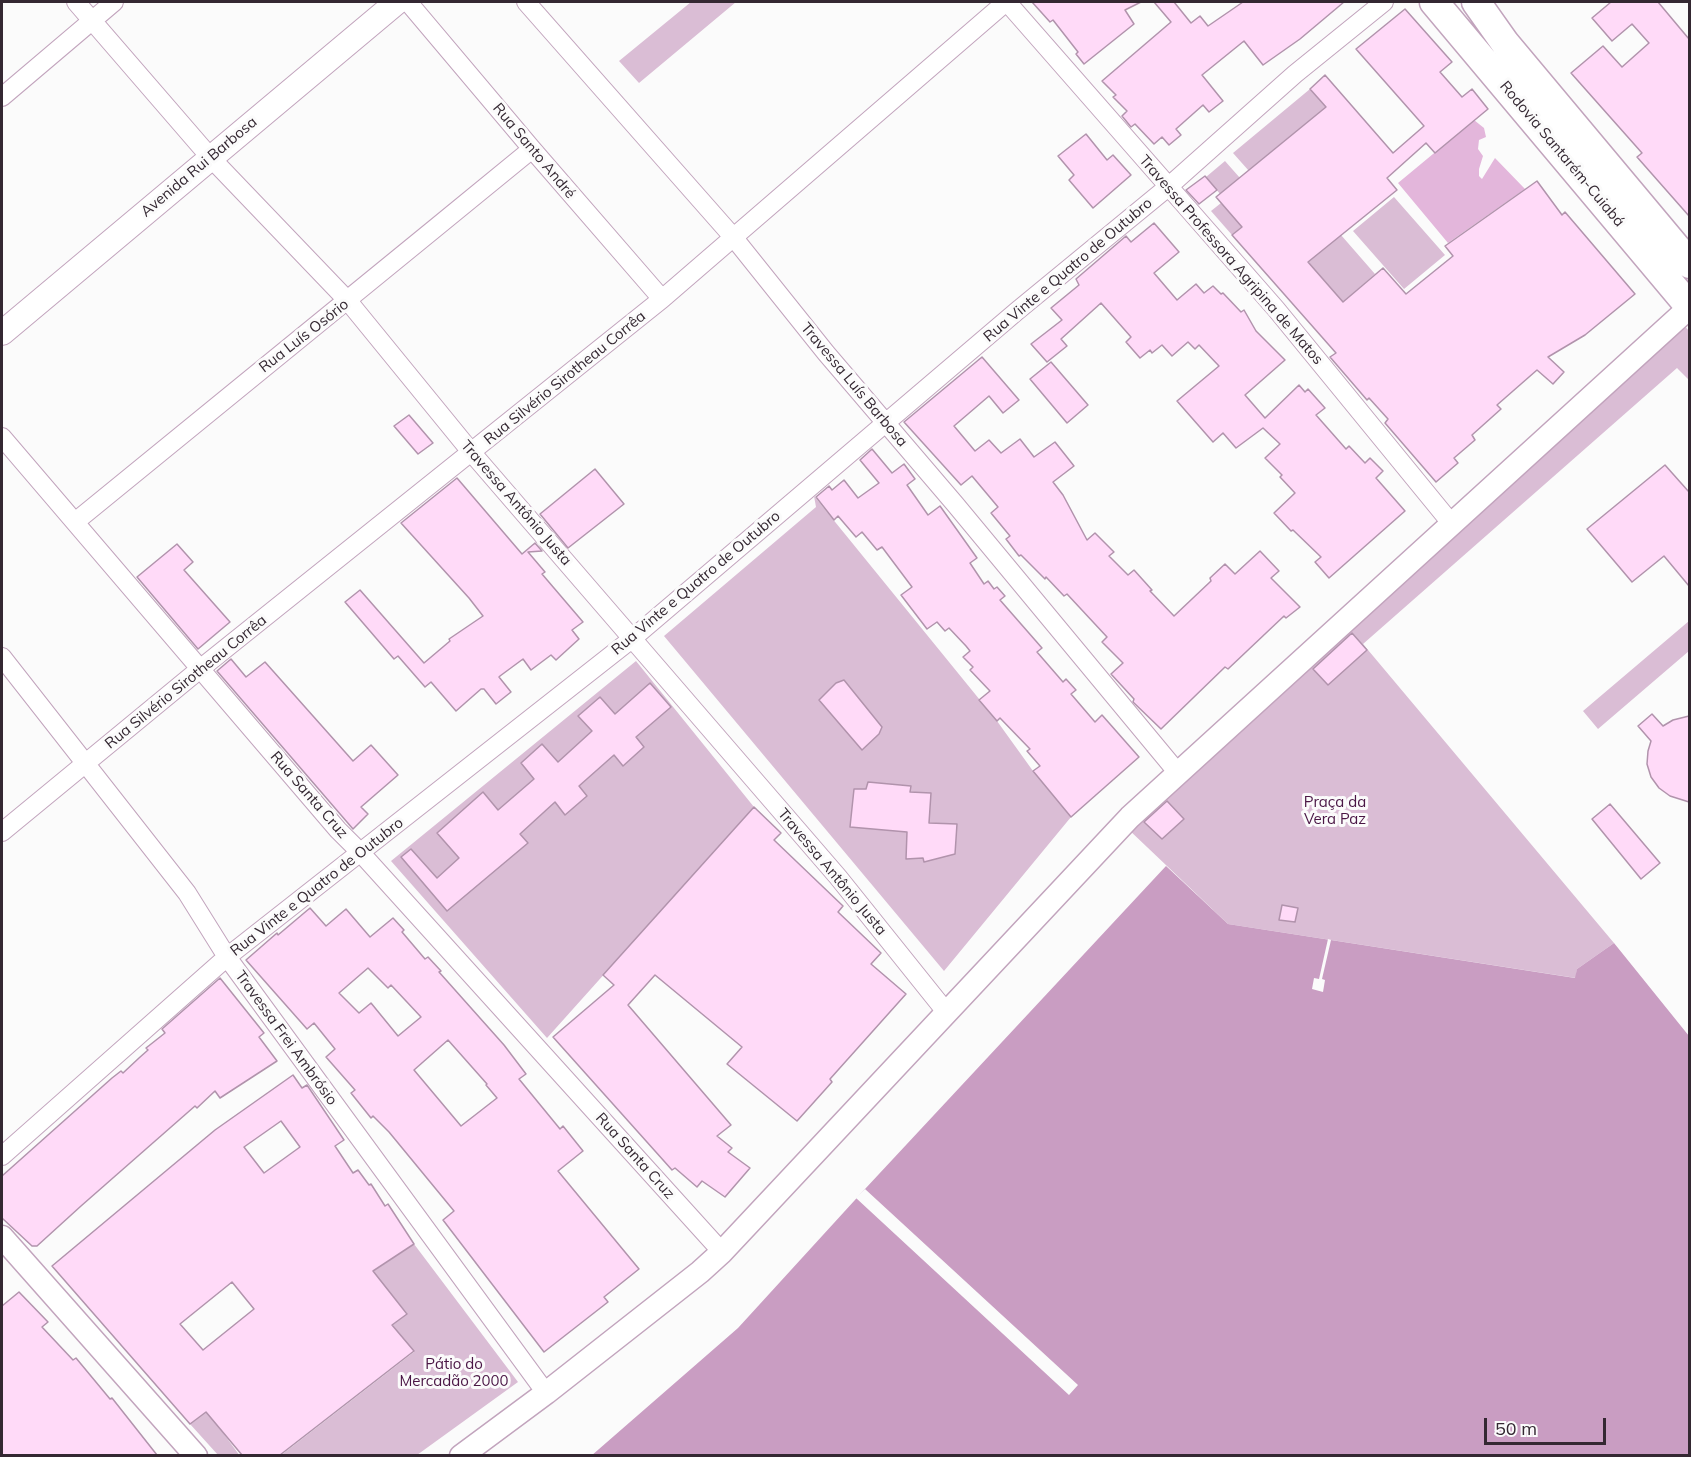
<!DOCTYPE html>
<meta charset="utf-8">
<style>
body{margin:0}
#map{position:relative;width:1691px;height:1457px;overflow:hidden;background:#fbfbfb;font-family:Mulish,sans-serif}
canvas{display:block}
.frame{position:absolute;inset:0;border:3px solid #342832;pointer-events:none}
.scale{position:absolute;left:1484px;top:1418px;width:122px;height:27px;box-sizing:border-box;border:3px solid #342832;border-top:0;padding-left:8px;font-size:18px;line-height:21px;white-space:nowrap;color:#342832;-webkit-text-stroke:4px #fbfbfb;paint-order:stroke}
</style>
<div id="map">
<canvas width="1691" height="1457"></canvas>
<div class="frame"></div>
<div class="scale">50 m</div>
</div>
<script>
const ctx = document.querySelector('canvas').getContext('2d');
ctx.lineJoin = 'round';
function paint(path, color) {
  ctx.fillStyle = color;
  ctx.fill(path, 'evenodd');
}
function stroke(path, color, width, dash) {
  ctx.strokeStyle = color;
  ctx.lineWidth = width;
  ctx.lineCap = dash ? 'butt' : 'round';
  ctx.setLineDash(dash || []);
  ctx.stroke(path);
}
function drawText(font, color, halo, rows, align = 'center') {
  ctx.font = font + ' Mulish,sans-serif';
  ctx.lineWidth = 6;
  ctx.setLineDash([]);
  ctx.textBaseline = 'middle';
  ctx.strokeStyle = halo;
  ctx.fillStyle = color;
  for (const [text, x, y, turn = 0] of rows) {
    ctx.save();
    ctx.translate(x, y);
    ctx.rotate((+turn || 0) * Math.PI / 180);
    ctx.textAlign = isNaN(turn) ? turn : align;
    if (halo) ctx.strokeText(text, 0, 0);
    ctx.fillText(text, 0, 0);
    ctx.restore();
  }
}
const green = new Path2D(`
 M691,2H736L639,83L619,61Z
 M1310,89L1326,107L1249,171L1233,153Z
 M1225,161L1240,178L1220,194L1206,177Z
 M1250,192L1265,208L1232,235L1211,211L1221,203L1228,210Z
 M1394,197L1445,255L1404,289L1353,231Z
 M1341,235L1375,274L1343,302L1308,262Z
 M1682,323L1689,331V380L1677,368L1363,644L1614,943L1577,969L1576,978L1228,924L1127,828Z
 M814,496L997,721L1033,771L1071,817L944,971L664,636L816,507Z
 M1689,621V651L1598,729L1583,711Z
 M636,661L754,807L547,1038L391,861Z
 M414,1244L518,1382L417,1455L280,1456L414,1352L392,1325L407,1313L388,1290L359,1281Z
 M218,1403V1426L240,1456L218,1455L190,1424Z`);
const forest = new Path2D(`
 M1474,120L1484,128L1486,137L1479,140L1478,149L1483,156L1479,169V176L1482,179L1495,158L1525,189L1448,243L1398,183Z`);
const water = new Path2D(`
 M1166,866L1228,924L1575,978L1577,969L1614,943L1689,1036V1455L591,1456L738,1328L865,1189Z`);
const pier = new Path2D(`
 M1328,939L1331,940L1322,979L1325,980L1323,992L1312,989L1314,978L1319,979Z
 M865,1189L1078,1385L1069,1395L856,1198Z`);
const building = new Path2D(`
 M1032,2H1141L1125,10L1134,24L1084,64L1076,54L1078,52L1053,20L1050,22Z
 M1154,2H1174L1191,23L1200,16L1208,26L1243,2H1344L1300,39L1263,65L1244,41L1202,75L1223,101L1209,112L1203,105L1176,129L1181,135L1169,145L1162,137L1154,144L1135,124L1131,127L1122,116L1127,111L1113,97L1116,95L1102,81L1171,22Z
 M1611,2H1658L1689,39V216L1637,157L1642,153L1571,73L1603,46L1622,67L1649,43L1632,24L1612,41L1592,18Z
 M1405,9L1452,62L1440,72L1462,97L1472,89L1488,109L1435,153L1426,143L1387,178L1397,190L1308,262L1343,302L1383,268L1406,294L1453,256L1445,246L1537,181L1562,215L1565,212L1635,294L1585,335L1548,357L1564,372L1553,384L1537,370L1497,405L1501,409L1472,435L1475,440L1454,458L1458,463L1436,482L1385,423L1388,419L1369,398L1367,400L1330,357L1336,353L1232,235L1242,227L1216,197L1326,107L1310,89L1325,75L1393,153L1424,126L1356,49Z
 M1086,134L1107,160L1113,155L1131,175L1093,208L1069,180L1074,175L1058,156Z
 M1205,176L1217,190L1199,204L1186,190Z
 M1154,223L1179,252L1154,273L1177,300L1196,284L1204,293L1213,286L1221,294L1223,293L1241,312L1244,310L1256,331L1285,360L1245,395L1265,418L1299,385L1305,392L1308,389L1325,408L1316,415L1346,449L1349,446L1365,463L1370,458L1383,471L1376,478L1405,511L1329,578L1315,562L1321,557L1293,530L1291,531L1274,513L1295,493L1280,477L1282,475L1265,458L1280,444L1263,428L1236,448L1223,433L1213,442L1177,401L1219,366L1199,345L1195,349L1188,342L1172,356L1162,345L1152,353L1150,350L1140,358L1126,342L1131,337L1101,303L1061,339L1067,346L1047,362L1031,344L1062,320L1051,308L1079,285L1076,279L1126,236L1131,242Z
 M982,357L1019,400L1003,413L989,396L954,426L975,451L989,440L1001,453L1020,439L1034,457L1055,442L1074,466L1053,482L1063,495L1087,540L1095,533L1114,552L1109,556L1128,575L1134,570L1152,590L1150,591L1174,616L1211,581L1210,578L1225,564L1235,574L1260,551L1279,571L1271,578L1300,607L1286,618L1284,616L1228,669L1225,667L1161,729L1133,702L1134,699L1111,674L1123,663L1102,642L1107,637L1067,594L1064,596L1046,577L1045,579L1021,555L1019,556L1006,539L1010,536L991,513L998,507L972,476L961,485L904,422Z
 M1051,362L1088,405L1067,423L1030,379Z
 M409,415L433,443L418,454L394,426Z
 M872,449L892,473L904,464L915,479L907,485L928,515L940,506L977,558L970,563L984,584L988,581L994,589L997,587L1005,596L1000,600L1042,648L1037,652L1063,682L1066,679L1076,690L1071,694L1095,722L1102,715L1139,757L1071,817L1033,771L1040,766L1027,751L1030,749L1000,718L997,721L979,700L990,691L970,670L973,667L963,657L970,651L966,646L949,628L945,631L937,622L927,629L901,595L912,587L882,547L877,550L862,532L856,537L838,516L834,520L816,497L829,486L832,490L844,480L858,498L879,483L860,460Z
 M1665,465L1689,492V586L1664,556L1632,582L1587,529Z
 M595,469L624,504L568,548L540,514Z
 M457,478L522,554L535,543L542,551L528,552L545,572L542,574L583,622L572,630L579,639L556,660L551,655L531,670L523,659L500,676L499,677L511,692L496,704L484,689H481L456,711L431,682L425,687L398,656L394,659L345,602L360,590L424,663L450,641L449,639L483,616L469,598L401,523Z
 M177,544L193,562L184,570L230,622L198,649L137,577Z
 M1352,633L1367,650L1328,685L1313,669Z
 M231,659L246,677L265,662L353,761L371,745L398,775L361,807L368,814L353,829L217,671Z
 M844,680L882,727L879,734L862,750L819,700L836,683Z
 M650,683L671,707L636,737L644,747L623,766L614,755L579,786L587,796L565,815L555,802L520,834L528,843L447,911L401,857L411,849L437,878L459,858L437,833L483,792L498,810L534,779L521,763L542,744L558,762L592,731L578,716L600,697L615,714Z
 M1652,714L1663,726L1673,720L1689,716V802L1670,796L1659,788L1651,777L1647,764L1648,751L1651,741L1638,726Z
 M868,782L911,786L910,792L931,793L929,823L957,824L955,854L924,862L923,858L906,859L907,832L850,827L854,789H866Z
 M1167,801L1184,819L1162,839L1144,822Z
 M1610,804L1660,863L1641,879L1592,819Z
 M754,807L781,833L774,840L843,906L838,912L881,953L871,964L906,994L830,1079L832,1082L797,1121L727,1064L742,1047L655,975L628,1005L731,1125L717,1136L732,1148L728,1152L750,1168L725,1197L702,1181L697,1187L675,1168L672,1170L553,1037L614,985L603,975Z
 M1282,905L1298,908L1295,922L1279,920Z
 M310,908L326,926L346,909L370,937L393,918L404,930L402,932L425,959L428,957L441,971L439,972L504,1045L526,1074L519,1079L560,1129L563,1126L583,1151L558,1171L639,1269L604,1297L608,1302L544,1352L443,1220L454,1211L389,1132L373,1116L371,1118L351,1093L355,1090L326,1057L335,1049L314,1023L307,1029L246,960L277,933L278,935ZM368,968L388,988L391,985L421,1017L398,1036L371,1003L359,1013L339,993ZM448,1040L487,1084L486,1085L497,1098L461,1126L414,1070Z
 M220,978L264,1033L259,1037L277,1061L220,1098L215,1091L197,1108L195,1106L81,1206L37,1246H32L2,1218V1176L112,1078L121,1071L123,1073L139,1058L148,1050L146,1048L165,1033L162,1029Z
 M293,1075L302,1088L307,1085L344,1140L335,1146L353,1173L358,1170L369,1185L371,1184L385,1206L388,1204L414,1244L373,1271L407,1314L392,1325L414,1351L280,1455H242L206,1412L190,1424L52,1266L215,1130ZM281,1121L300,1147L264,1173L244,1147ZM232,1282L254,1309L203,1350L180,1324Z
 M19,1292L48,1322L42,1327L73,1360L76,1358L110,1399L112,1398L157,1455H2V1306Z`);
const minor = new Path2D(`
 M76,2L210,157L348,301L472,453L838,877L947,1013
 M408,2L532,149L662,299
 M526,2L734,238L826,353L955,504L1178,773
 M1007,2L1276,309L1451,523
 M2,97L114,2
 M2,437L338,830L360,852L722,1252
 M75,522C226,397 380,274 532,149
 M2,657L187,893L227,957L546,1393
 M2,832L200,669L662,299L1006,2
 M2,1156L227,957L633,638L1017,311L1168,187L1295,74L1384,2`);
const tertiary = new Path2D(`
 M2,1237L196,1456
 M461,1456L546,1393L700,1272L722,1252L1130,817L1690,307`);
const secondary = new Path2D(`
 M2,333L397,2`);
const trunk = new Path2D(`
 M1434,2L1690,307
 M1476,2L1505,43L1690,264`);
const streetNames = [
 ["Rua Santo André",534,151,50],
 ["Rodovia Santarém-Cuiabá",1562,154,50],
 ["Avenida Rui Barbosa",199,167,-40],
 ["Travessa Professora Agripina de Matos",1231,260,49],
 ["Rua Vinte e Quatro de Outubro",1068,270,-40],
 ["Rua Luís Osório",304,336,-38],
 ["Rua Silvério Sirotheau Corrêa",565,378,-39],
 ["Travessa Luís Barbosa",854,385,50],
 ["Travessa Antônio Justa",516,503,49],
 ["Rua Vinte e Quatro de Outubro",696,583,-40],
 ["Rua Silvério Sirotheau Corrêa",186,682,-39],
 ["Rua Santa Cruz",309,795,49],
 ["Travessa Antônio Justa",832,872,50],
 ["Rua Vinte e Quatro de Outubro",317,887,-38],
 ["Travessa Frei Ambrósio",286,1038,54],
 ["Rua Santa Cruz",635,1156,48]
];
const parkNames = [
 ["Praça da",1335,802],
 ["Vera Paz",1335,819],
 ["Pátio do",454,1364],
 ["Mercadão 2000",454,1381]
];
paint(green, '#dabdd5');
paint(forest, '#e3b6db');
paint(water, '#c99dc2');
paint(pier, '#fbfbfb');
paint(building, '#ffdaf8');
stroke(building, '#b193ac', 1.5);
stroke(minor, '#c2a4bd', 20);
stroke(tertiary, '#c2a4bd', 25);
stroke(secondary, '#c2a4bd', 26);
stroke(trunk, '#c2a4bd', 31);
stroke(minor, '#fff', 18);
stroke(tertiary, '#fff', 22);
stroke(secondary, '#fff', 24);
stroke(trunk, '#fff', 28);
drawText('15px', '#342832', '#fbfbfb', streetNames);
drawText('15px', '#4a1645', '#fbfbfb', parkNames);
</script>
